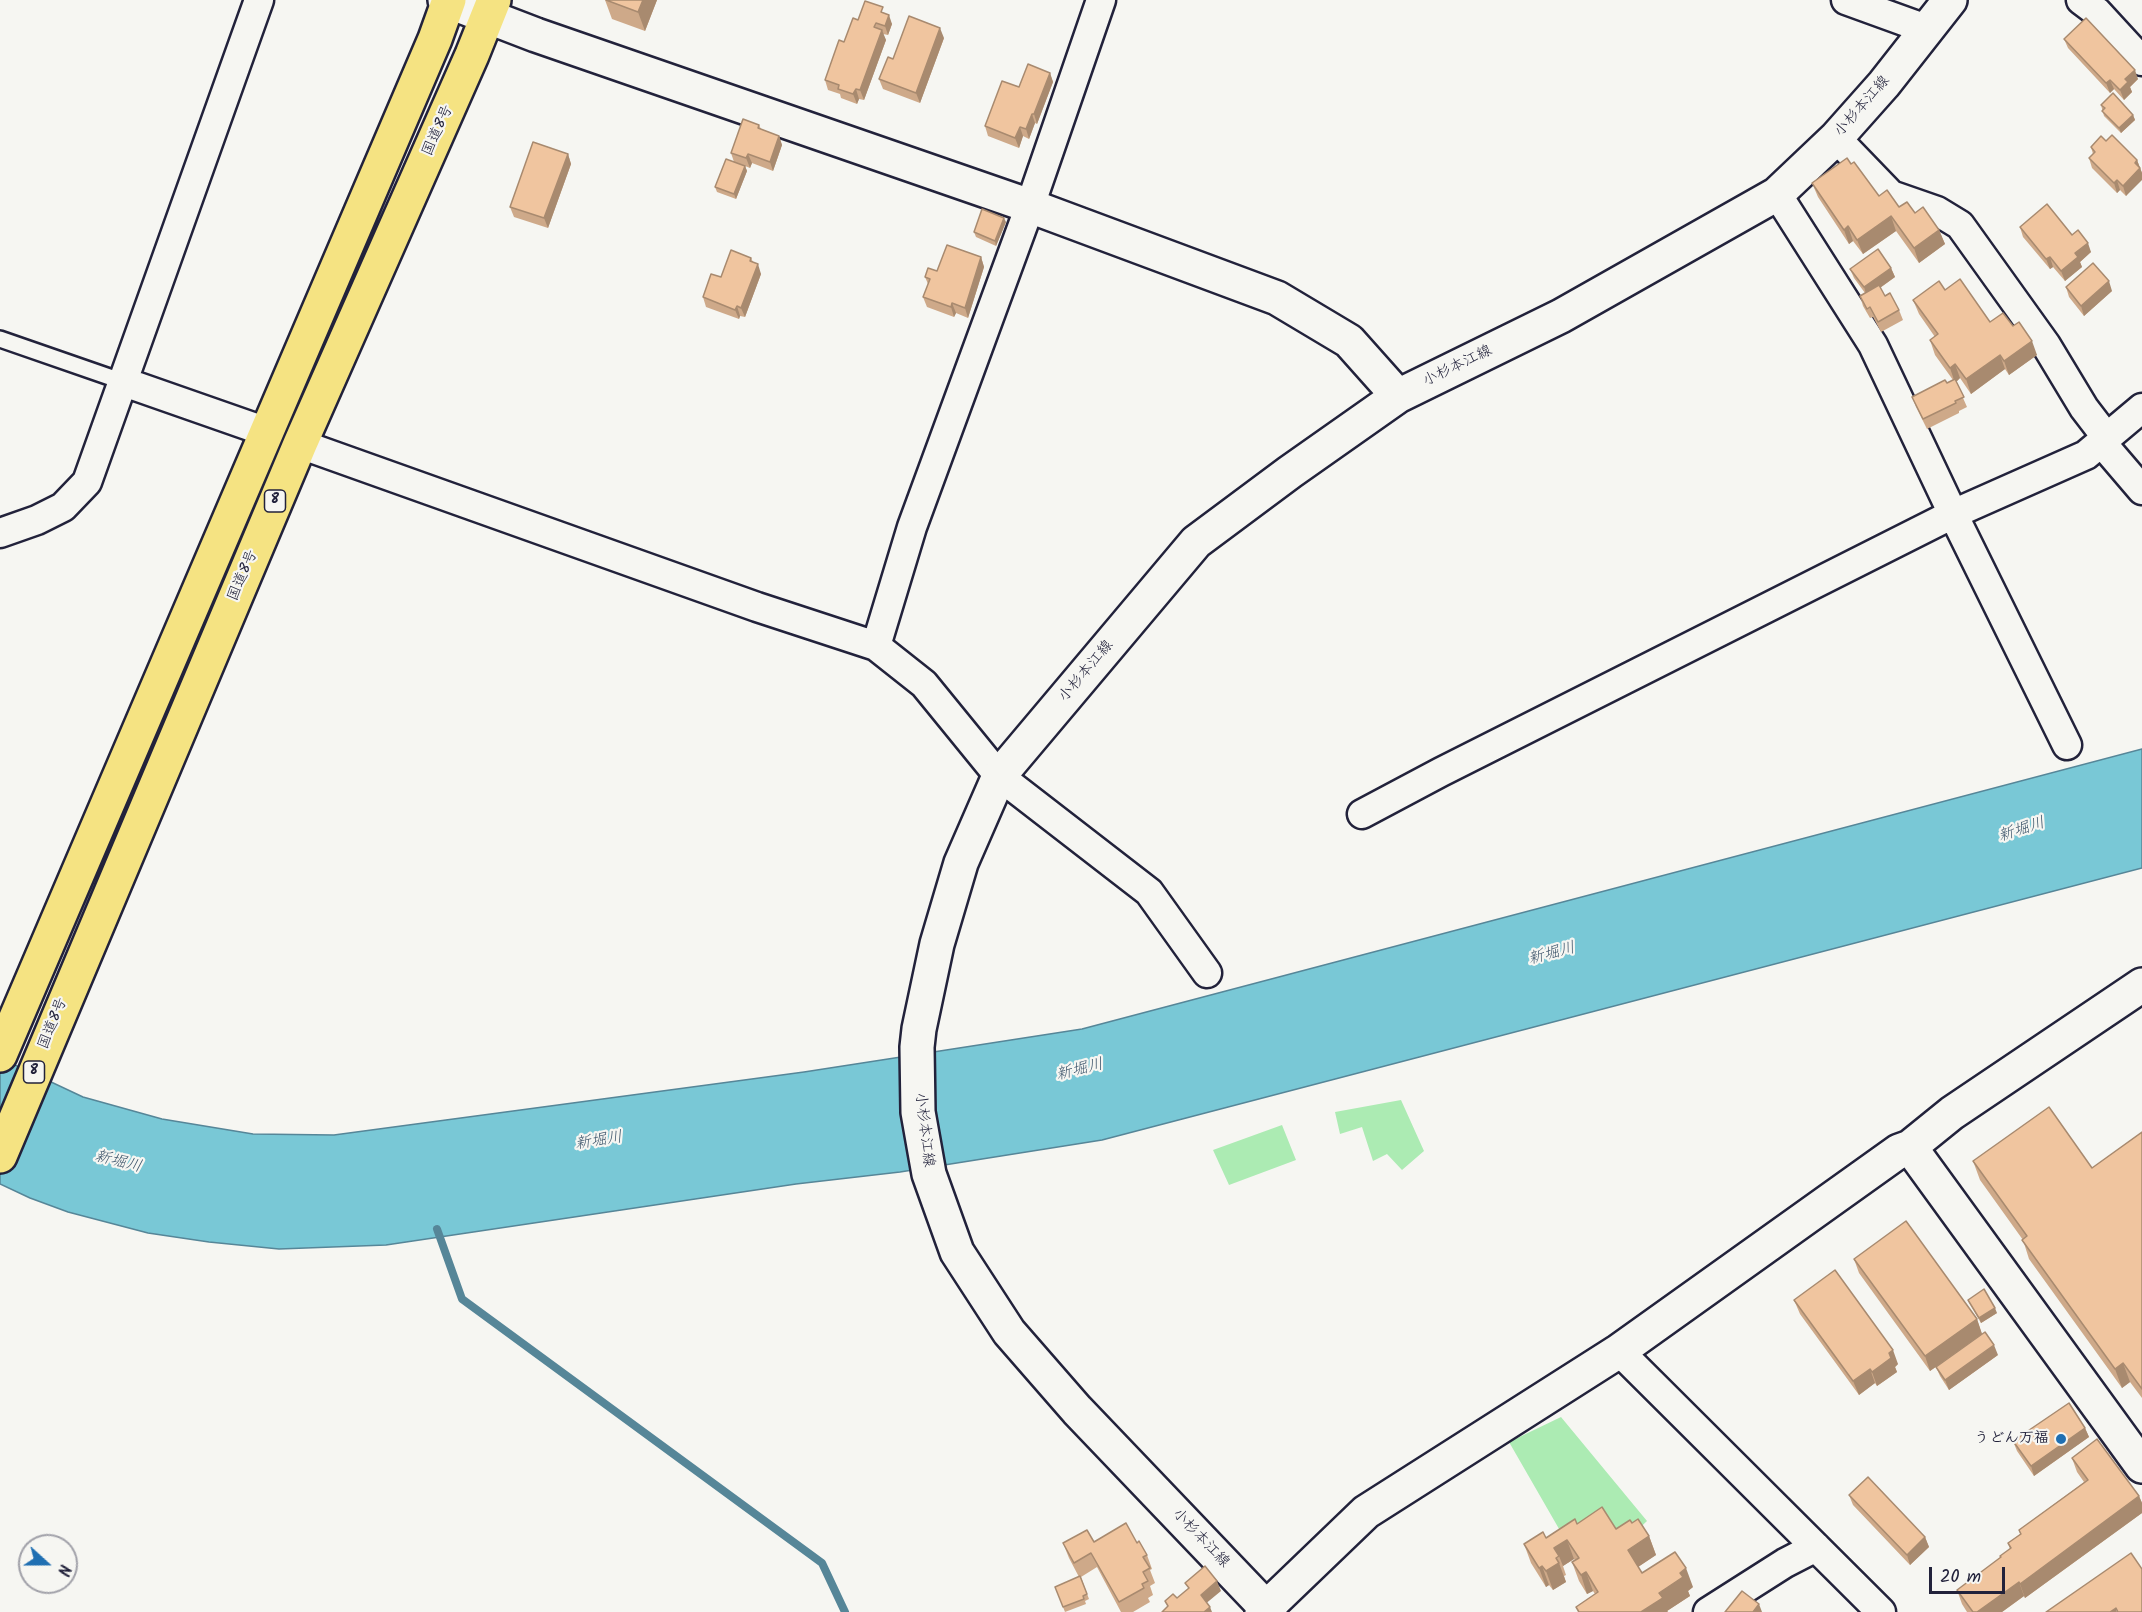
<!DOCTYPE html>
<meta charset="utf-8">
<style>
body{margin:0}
#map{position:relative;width:2142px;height:1612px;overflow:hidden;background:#f6f6f2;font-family:Kalam,sans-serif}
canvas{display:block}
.north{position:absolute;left:18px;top:1534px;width:60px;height:60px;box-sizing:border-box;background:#f6f6f2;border:2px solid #a1a1a9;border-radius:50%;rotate:111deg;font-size:16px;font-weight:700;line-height:24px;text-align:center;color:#22223b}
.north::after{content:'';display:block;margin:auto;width:21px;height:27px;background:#1f6fb2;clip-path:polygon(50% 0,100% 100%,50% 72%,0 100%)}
.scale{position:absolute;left:1929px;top:1567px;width:76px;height:27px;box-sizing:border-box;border:3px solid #22223b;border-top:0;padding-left:8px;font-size:18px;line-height:21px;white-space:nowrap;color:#22223b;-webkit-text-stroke:4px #f6f6f2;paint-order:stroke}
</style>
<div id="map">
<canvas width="2142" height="1612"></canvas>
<div class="north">N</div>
<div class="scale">20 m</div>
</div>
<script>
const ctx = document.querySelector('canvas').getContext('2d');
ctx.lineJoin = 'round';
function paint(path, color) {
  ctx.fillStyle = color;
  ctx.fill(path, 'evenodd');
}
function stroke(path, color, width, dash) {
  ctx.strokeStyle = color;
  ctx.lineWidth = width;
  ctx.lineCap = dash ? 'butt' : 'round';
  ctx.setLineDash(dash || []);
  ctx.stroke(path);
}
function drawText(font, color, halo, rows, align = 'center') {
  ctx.font = font + ' Kalam,"Klee One",sans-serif';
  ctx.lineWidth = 4.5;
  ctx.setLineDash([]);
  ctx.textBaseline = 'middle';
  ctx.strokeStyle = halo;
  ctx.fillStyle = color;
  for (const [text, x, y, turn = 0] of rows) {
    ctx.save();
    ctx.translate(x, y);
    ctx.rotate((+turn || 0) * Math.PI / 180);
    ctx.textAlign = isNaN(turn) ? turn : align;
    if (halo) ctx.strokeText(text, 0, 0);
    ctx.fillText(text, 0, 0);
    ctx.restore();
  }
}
const green = new Path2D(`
 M1401,1100L1424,1151L1402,1170L1387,1154L1373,1161L1362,1127L1340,1134L1335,1112Z
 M1282,1125L1296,1160L1229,1185L1213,1150Z
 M1561,1417L1647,1521L1626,1541H1566L1509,1442Z`);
const water = new Path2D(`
 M2142,749V868L1102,1140L900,1172L796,1184L386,1245L279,1249L209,1242L148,1233L68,1212L30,1198L0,1184V1058L83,1097L162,1119L253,1134L334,1135L804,1072L1082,1029Z`);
const stream = new Path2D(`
 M437,1229L462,1299L822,1563L845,1612`);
const lane = new Path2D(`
 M0,339L124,382`);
const street = new Path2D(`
 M1846,0L1926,29
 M2081,0L2097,12L2142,61
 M1836,138L1891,195L1937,211L1960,225L2046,345L2084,408L2107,438
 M1777,194L1873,345L1953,514L2067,745
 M124,382L267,432
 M2101,442L2142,490
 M300,444L757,607L876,646L924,684L999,776L1149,892L1207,973
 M0,533L37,520L63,507L87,482L259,0
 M876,646L912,527L1030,206L1101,0
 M1362,814L1441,772L1953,514L2086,455L2142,408
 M1619,1351L1881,1612
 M1708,1612L1785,1563L1816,1547`);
const secondary = new Path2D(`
 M445,0L536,35L1030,206L1277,298L1349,341L1398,396
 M1910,1147L2142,1466
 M1262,1612L1366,1512L1619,1351L1899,1151L1910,1147L1952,1113L2142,985
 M1270,1612L1077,1410L1009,1332L957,1252L929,1174L918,1112L917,1047L919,1029L937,944L961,863L999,776L1196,542L1290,472L1398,396L1561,316L1777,194L1836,138L1884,84L1950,0`);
const highway = new Path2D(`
 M0,1055L435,39L449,0
 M0,1156L300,444L472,55L494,0`);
const wall = new Path2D(`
 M605,0H657L645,31L612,19Z
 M885,14L892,24L888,35L883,34L886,40L864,100L859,99L857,104L841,98L840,94L828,90L825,80L844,42L858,20Z
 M944,38L920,103L883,89L879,79L893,59Z
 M2064,39L2138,79L2130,87L2132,92L2124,100L2114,89L2110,93L2068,48Z
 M1050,73L1053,82L1037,124L1035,123L1029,139L1023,136L1019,148L988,136L985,126L1019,87Z
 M2101,105L2133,115L2135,120L2121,133L2104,116Z
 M759,125L761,129L779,136L782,145L773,171L752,163L750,168L745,166L747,171L736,199L717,192L715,187L734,162L731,153Z
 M2106,141L2137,160L2142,173L2126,196L2120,190L2117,193L2092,168L2089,158L2093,154L2091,147Z
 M568,154L571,164L548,228L514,217L510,207Z
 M1851,164L1879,196L1899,207L1915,213L1939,230L1945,244L1919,263L1896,231L1863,254L1853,241L1849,244L1818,197L1812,183Z
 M1006,222L996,246L976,237L974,232Z
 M2020,227L2072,235L2091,252L2080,262L2082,267L2065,281L2053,267L2050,269L2023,237Z
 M981,257L984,267L968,318L956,313L954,317L927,307L923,297L928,284L925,277L937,271Z
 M751,258L753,262L761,274L745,317L740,316L739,319L706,307L703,297L721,277Z
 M1891,268L1895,277L1880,288L1885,296L1899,310L1903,320L1881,332L1873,317L1870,318L1863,306L1860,296L1865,293L1854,278L1850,269Z
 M2066,287L2112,291L2084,316L2069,297Z
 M1945,290L1990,322L2013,326L2037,355L2009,375L2005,369L1971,394L1960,378L1956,382L1967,407L1959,411V413L1927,429L1916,407L1912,397L1953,380L1935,355L1930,340L1935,337L1919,314L1913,300Z
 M2142,1132V1398L2130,1382L2122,1388L2029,1259L2023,1240L1980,1180L1973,1161L2092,1168Z
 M1854,1259L1977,1319L1982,1334L1930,1371L1859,1273Z
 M1794,1300L1898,1364L1895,1367L1897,1372L1877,1386L1875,1383L1859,1395L1800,1314Z
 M1968,1300L1997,1313L1981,1323L1970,1304Z
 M1998,1355L1949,1390L1940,1376L1936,1367Z
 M2085,1428L2089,1437L2034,1476L2017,1451L2013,1441Z
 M2072,1458L2139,1496L2142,1503V1513L2025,1598L2024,1596L2002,1612H1967L1962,1604L1957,1590L2001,1557L2010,1549L2008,1543L2020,1534L2019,1530L2084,1482L2077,1472Z
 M1849,1495L1925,1537L1929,1547L1910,1565L1853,1505Z
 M1632,1523L1649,1536L1656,1555L1638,1567L1642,1573L1693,1587L1688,1591L1690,1596L1667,1611L1668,1612H1578L1576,1607L1595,1594L1593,1591L1587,1594L1579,1581L1572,1562L1575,1560L1574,1559L1563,1566L1566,1575L1564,1576L1566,1582L1553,1590L1549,1585L1546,1587L1531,1563L1524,1544L1546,1538L1577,1524L1616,1529Z
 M1063,1543H1137L1147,1555L1152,1569L1150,1570L1155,1583L1150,1586L1153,1595L1148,1598L1150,1602L1133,1612H1121L1097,1567L1081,1577L1089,1599L1085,1601L1086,1604L1065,1612L1055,1587L1079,1577L1069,1558Z`);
const shadedWall = new Path2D(`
 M643,0H657L645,31L638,12Z
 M889,15L892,24L888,35L885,26Z
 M940,28L944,38L920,103L916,93Z
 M882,30L886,40L864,100L860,90Z
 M2135,70L2138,79L2130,87L2132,92L2124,100L2120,90L2125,79Z
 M1050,73L1053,82L1037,124L1034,114Z
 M2110,80L2114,89L2110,93L2106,83Z
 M856,89L859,99L857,104L853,94Z
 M1032,114L1035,123L1029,139L1026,129Z
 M2133,115L2135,120L2121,133L2119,128Z
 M1020,127L1023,136L1019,148L1015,138Z
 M779,136L782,145L773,171L770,162Z
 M568,154L571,164L548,228L544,218Z
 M748,154L752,163L750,168L746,158Z
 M2137,160L2142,173V180L2126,196L2123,186L2135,163Z
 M745,166L747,171L736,199L734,194Z
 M2117,180L2120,190L2117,193L2114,183Z
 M1891,216L1896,231L1863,254L1857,240Z
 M1004,218L1006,222L996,246L995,241Z
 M1848,226L1853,241L1849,244L1844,230Z
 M1939,230L1945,244L1919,263L1914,248Z
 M2088,243L2091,252L2080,262L2082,267L2065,281L2061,271L2075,253Z
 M981,257L984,267L968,318L965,308Z
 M2050,257L2053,267L2050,269L2046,259Z
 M758,264L761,274L745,317L741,308Z
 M1891,268L1895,277L1867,297L1864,287Z
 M2109,281L2112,291L2084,316L2081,306Z
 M952,303L956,313L954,317L951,307Z
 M737,306L740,316L739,319L735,310Z
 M2032,341L2037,355L2009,375L2004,361Z
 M2000,355L2005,369L1971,394L1966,379Z
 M1955,364L1960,378L1955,383L1950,368Z
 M1995,1308L1997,1313L1981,1323L1979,1318Z
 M1977,1319L1982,1334L1930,1371L1925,1356Z
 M1994,1345L1998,1355L1949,1390L1945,1380Z
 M1893,1350L1898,1364L1895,1367L1897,1372L1877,1386L1872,1372L1889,1353Z
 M2123,1363L2130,1382L2122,1388L2115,1369Z
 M1870,1369L1875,1383L1859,1395L1853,1381Z
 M2085,1428L2089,1437L2034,1476L2031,1466Z
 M2139,1496L2142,1503V1513L2025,1598L2020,1584Z
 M1649,1536L1656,1555L1635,1569L1628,1550Z
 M1925,1537L1929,1547L1910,1565L1907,1555Z
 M1567,1540L1574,1559L1563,1566L1559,1556L1554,1548Z
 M1559,1563L1566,1582L1553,1590L1546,1571Z
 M1542,1566L1549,1585L1546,1587L1539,1568Z
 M1686,1568L1693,1587L1688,1591L1690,1596L1667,1611L1668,1612H1641L1680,1573Z
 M1586,1572L1593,1591L1587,1594L1581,1575Z
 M1217,1581L1221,1591L1204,1605L1201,1595Z
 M2019,1582L2024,1596L2002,1612H1977Z
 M1759,1604L1762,1612H1753Z
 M1210,1607L1212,1612H1204Z
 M2116,1608L2117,1612H2110Z`);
const building = new Path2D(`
 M606,0H643L638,12Z
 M865,1L883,7L881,12L889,15L885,26L876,23L874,27L882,30L860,90L856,89L853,94L838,89L839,85L825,80L839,40L844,42L853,18L858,20Z
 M909,16L940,28L916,93L879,79L888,57L893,59Z
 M2086,18L2135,70L2125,79L2128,82L2120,90L2110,80L2106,83L2064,39Z
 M1028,64L1050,73L1034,114H1032L1026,129L1020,127L1015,138L985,126L1002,81L1019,87Z
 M2113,93L2133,115L2119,128L2102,111L2105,108L2101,105Z
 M743,119L759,125L758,128L779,136L770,162L748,154L746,158L731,153Z
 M2112,135L2137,160L2135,163L2140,168L2123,186L2117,180L2114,183L2089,158L2095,152L2091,147L2101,136L2106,141Z
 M533,142L568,154L544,218L510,207Z
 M1847,158L1851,164L1854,162L1879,196L1887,190L1899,207L1907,202L1915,213L1923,207L1939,230L1914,248L1891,216L1857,240L1848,226L1844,230L1812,183Z
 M726,159L745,166L734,194L715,187Z
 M2047,204L2072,235L2078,230L2088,243L2075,253L2078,257L2061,271L2050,257L2046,259L2020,227Z
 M982,209L1004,218L995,241L974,232Z
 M947,245L981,257L965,308L952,303L951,307L923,297L930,279L925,277L928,268L937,271Z
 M1878,249L1891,268L1864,287L1850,269Z
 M731,250L751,258L750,261L758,264L741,308L737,306L735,310L703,297L711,274L721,277Z
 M2093,263L2109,281L2081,306L2066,287Z
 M1960,279L1990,322L2003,313L2013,326L2019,322L2032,341L2004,361L2000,355L1966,379L1955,364L1950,368L1930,340L1938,334L1913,300L1939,281L1945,290Z
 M1879,285L1885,296L1890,293L1899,310L1878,322L1870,307L1867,309L1860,296Z
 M1955,379L1964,397L1955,401L1956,403L1923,419L1912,397L1945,380L1947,383Z
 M2049,1107L2092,1168L2142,1132V1389L2123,1363L2115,1369L2022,1240L2027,1236L1973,1161Z
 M1906,1221L1977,1319L1925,1356L1854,1259Z
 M1835,1270L1893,1350L1889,1353L1891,1358L1872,1372L1870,1369L1853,1381L1794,1300Z
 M1984,1289L1995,1308L1979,1318L1968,1300Z
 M1985,1332L1994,1345L1945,1380L1936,1367Z
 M2069,1403L2085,1428L2031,1466L2013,1441Z
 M2097,1439L2139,1496L2020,1584L2019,1582L1977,1612H1973L1957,1590L2001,1557L2000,1556L2011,1548L2008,1543L2021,1534L2019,1530L2088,1480L2072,1458Z
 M1868,1477L1925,1537L1907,1555L1849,1495Z
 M1602,1507L1616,1529L1630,1520L1632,1523L1638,1519L1649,1536L1628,1550L1642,1573L1675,1552L1686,1568L1680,1573L1683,1577L1659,1593L1663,1598L1641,1612H1579L1576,1607L1598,1592L1586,1572L1581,1575L1572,1562L1579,1558L1567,1540L1554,1548L1559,1556L1556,1558L1559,1563L1546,1571L1542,1566L1539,1568L1524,1544L1543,1532L1546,1538L1575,1519L1577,1524Z
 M1126,1523L1137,1543L1139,1541L1147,1555L1143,1557L1150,1568L1143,1572L1148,1581L1142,1584L1144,1588L1119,1602L1091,1553L1074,1563L1063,1543L1087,1530L1094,1542Z
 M2131,1553L2142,1569V1612H2118L2116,1608L2110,1612H2046Z
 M1205,1566L1217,1581L1201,1595L1210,1607L1204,1612H1162L1168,1606L1165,1601L1173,1594L1177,1598L1189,1588L1185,1583Z
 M1080,1576L1087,1594L1083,1596L1084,1599L1063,1607L1055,1587Z
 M1742,1591L1759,1604L1753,1612H1725Z`);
const markers = [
 [2061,1439,6,"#1f6fb2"]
];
const shields = [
 [275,501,21],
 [34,1072,21]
];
const shieldNames = [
 ["8",275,501],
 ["8",34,1072]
];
const streetNames = [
 ["小杉本江線",1863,107,-49],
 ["国道8号",439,131,-66],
 ["小杉本江線",1458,367,-26],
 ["国道8号",244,576,-67],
 ["小杉本江線",1087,672,-50],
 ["国道8号",54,1024,-68],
 ["小杉本江線",923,1130,83],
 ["小杉本江線",1200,1539,46]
];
const poiNames = [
 ["うどん万福",2049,1439]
];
const waterNames = [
 ["新堀川",2022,831,-18],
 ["新堀川",1552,955,-15],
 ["新堀川",1080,1071,-14],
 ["新堀川",599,1142,-9],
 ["新堀川",118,1163,14]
];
paint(green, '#acebb3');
paint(water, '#79c8d6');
stroke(water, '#568698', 1.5);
stroke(stream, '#568698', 8);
stroke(lane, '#22223b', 20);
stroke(street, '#22223b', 33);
stroke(secondary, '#22223b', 38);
stroke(highway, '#22223b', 38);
stroke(lane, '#f6f6f2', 15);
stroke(street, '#f6f6f2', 28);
stroke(secondary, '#f6f6f2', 33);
stroke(highway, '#f5e382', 33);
paint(wall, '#cea989');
paint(shadedWall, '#a88a6f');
paint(building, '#f0c59f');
stroke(building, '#a88a6f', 1.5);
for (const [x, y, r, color] of markers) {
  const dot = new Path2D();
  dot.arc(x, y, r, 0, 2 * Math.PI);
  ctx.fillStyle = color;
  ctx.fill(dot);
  stroke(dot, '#f6f6f2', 2);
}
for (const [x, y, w] of shields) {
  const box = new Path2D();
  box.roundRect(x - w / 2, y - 11, w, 22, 4.5);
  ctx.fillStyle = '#f6f6f2';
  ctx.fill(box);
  stroke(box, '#22223b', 1.5);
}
drawText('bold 14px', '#22223b', null, shieldNames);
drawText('15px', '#22223b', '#f6f6f2', streetNames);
drawText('bold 15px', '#22223b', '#f6f6f2', poiNames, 'right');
drawText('italic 16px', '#3c546a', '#f6f6f2', waterNames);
</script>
